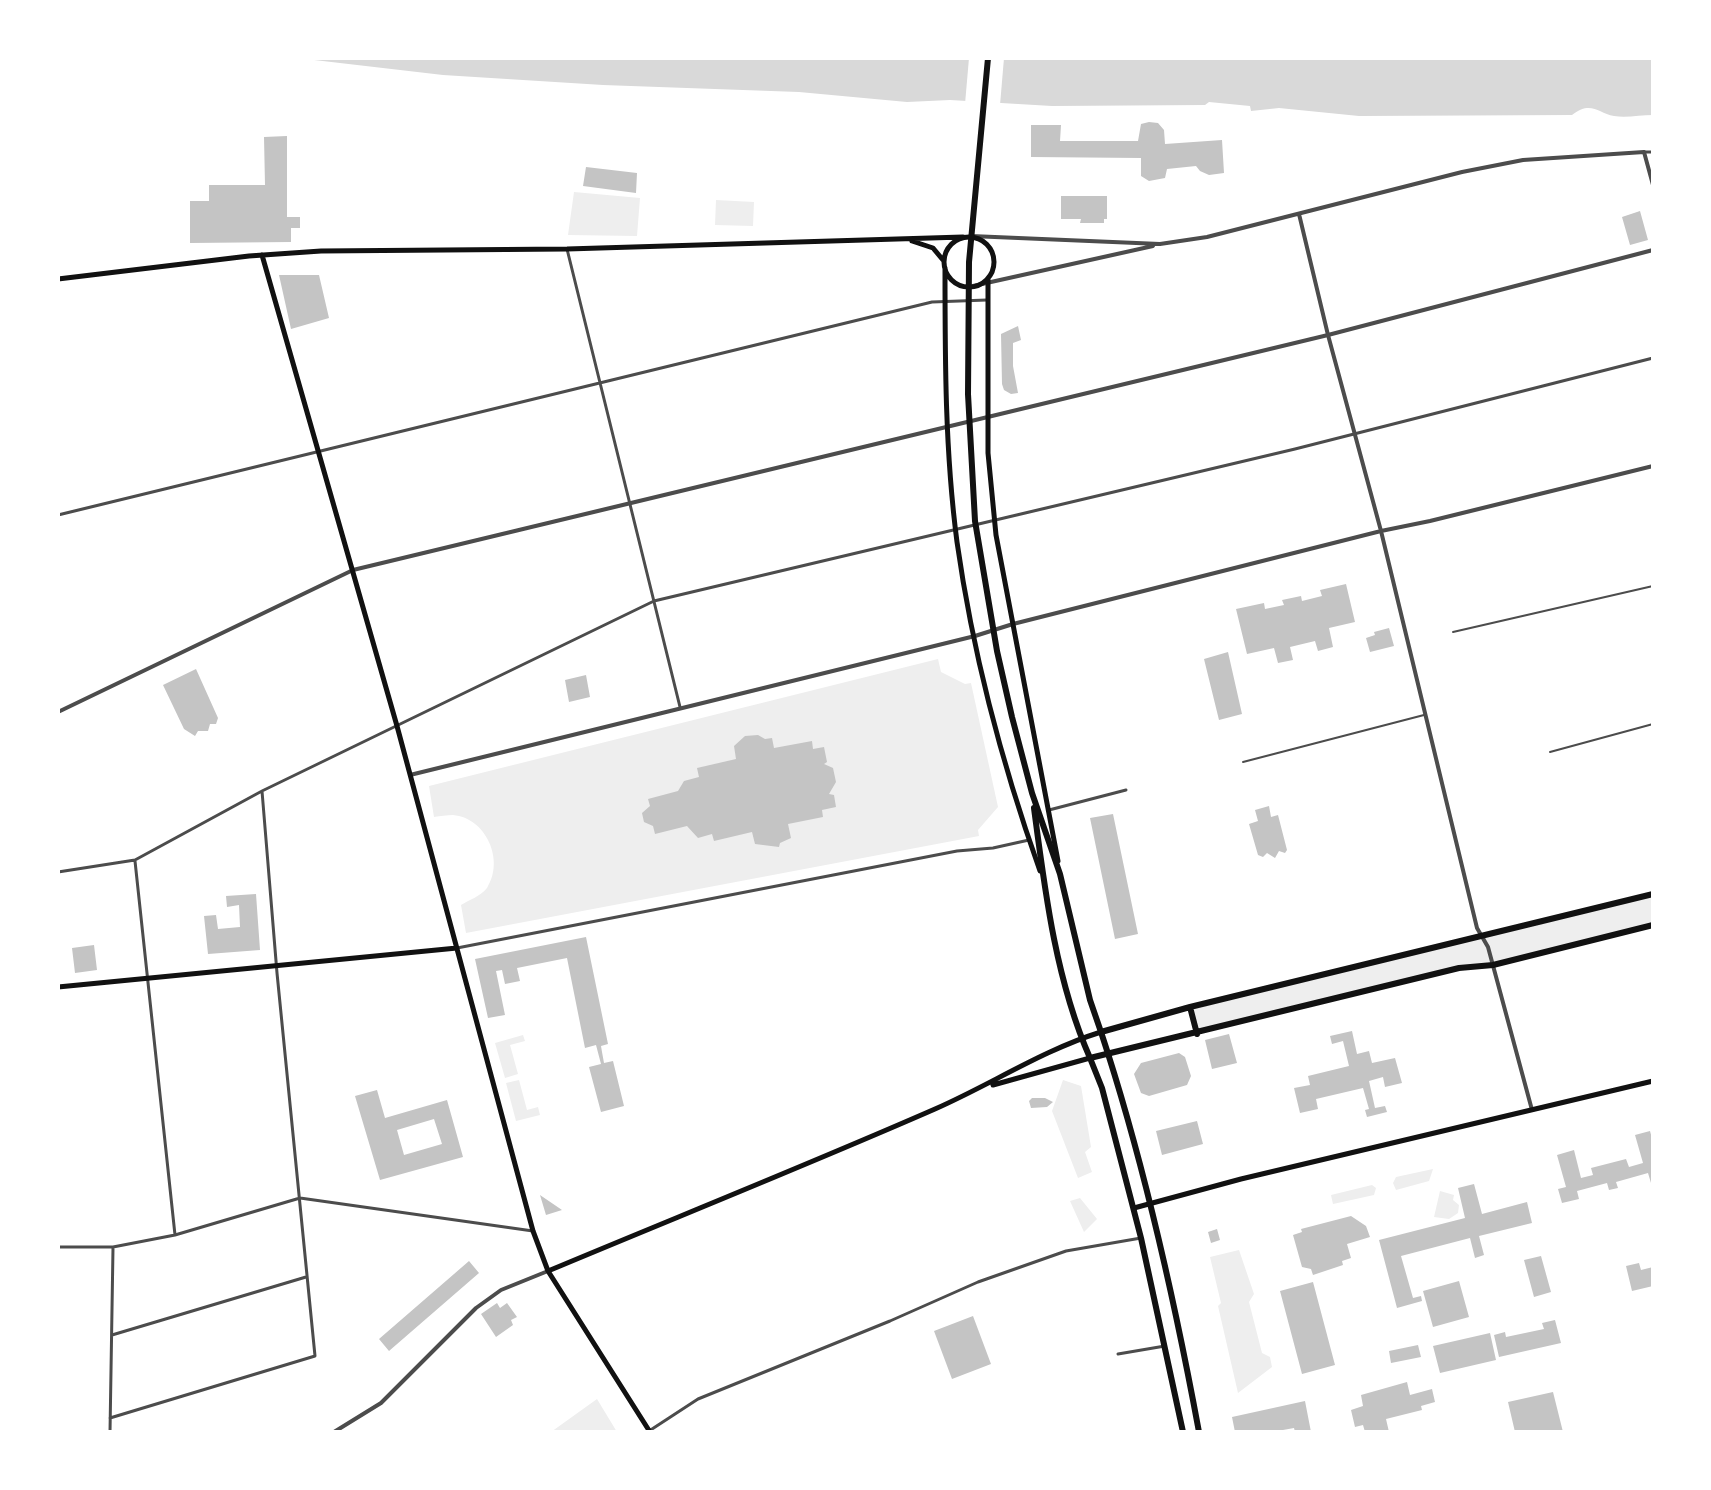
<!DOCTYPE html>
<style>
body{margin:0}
#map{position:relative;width:1711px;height:1490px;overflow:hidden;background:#fff;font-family:Raleway,sans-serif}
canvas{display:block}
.frame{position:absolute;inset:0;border:60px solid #fff;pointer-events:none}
</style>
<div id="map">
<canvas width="1711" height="1490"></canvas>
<div class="frame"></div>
</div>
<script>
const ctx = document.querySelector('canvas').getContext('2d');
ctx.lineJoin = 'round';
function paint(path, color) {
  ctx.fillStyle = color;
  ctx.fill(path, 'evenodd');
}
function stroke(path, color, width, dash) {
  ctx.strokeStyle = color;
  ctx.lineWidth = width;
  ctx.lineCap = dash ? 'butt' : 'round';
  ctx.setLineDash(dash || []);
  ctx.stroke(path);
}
const green = new Path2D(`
 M574,192L640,198L637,236L568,235Z
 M716,200L754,202L753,226L715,225Z
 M938,659L941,672L965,684L971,683L998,807L978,830L979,836L466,933L461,905C469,900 481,896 487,888C505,860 486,818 453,815C447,815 440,816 434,817L429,786Z
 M1653,894V925L1493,965L1459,968L1197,1034L1190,1007Z
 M523,1035L525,1041L510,1045L518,1074L505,1078L495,1043Z
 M519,1080L527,1110L538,1107L540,1115L516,1121L506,1083Z
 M1063,1080L1081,1086L1091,1147L1085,1152L1092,1172L1078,1178L1052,1111Z
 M1433,1169L1429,1181L1396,1190L1393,1183L1396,1177Z
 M1372,1185L1376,1188L1374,1195L1333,1204L1331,1195Z
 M1440,1191L1454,1195L1453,1200L1459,1205L1458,1213L1449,1219L1434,1217Z
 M1080,1198L1097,1219L1084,1232L1070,1201Z
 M1239,1250L1254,1294L1249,1302L1262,1353L1270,1357L1272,1367L1238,1393L1218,1306L1221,1303L1210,1257Z
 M597,1399L617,1432H551Z`);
const water = new Path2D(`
 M297,58H1653V115C1641,115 1626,118 1614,116C1598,113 1591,100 1572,115L1359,116L1279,108L1251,111L1250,106L1209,102L1205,105L1052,106L950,100L907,102L799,92L603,85L443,75Z`);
const pier = new Path2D(`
 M969,58H1004L1000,105L965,104Z`);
const building = new Path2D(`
 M1149,122L1158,123L1164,130L1165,144L1222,140L1224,173L1209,175L1200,171L1196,166L1167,169L1165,178L1149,181L1141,176V158L1031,157V125H1061L1060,141H1138L1141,124Z
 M287,136V217H300V228H291V242L190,243V201H209V185H265L264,137Z
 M586,167L637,173L636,193L583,186Z
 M1061,196H1107V219H1104V223H1080L1081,219H1061Z
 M1640,211L1648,240L1630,245L1622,217Z
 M279,275H319L329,318L291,329Z
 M1018,326L1021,340L1013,343V366L1018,393L1011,394L1004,390L1002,384L1001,334Z
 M1346,584L1355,622L1329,628L1333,647L1318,651L1315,641L1290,647L1293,660L1278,663L1274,648L1247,654L1236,609L1264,603L1265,609L1284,605L1282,600L1301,596L1302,601L1322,596L1320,590Z
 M1389,628L1394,646L1370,652L1366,638L1375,635L1374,632Z
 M1228,652L1242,714L1219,720L1204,659Z
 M196,669L218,718L216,724H210L208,731H198L195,736L184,729L163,685Z
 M586,675L590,697L569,702L565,680Z
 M758,735L765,739L772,738L774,748L812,741L813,749L824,747L827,762L824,764L833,768L836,782L829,794L834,795L836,807L822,810L823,817L788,824L791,838L780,843L779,847L755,844L752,832L714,841L712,834L698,838L687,826L655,834L653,826L644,822L642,813L650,806L648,799L678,791L684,781L699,777L697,768L736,759L734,746L745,736Z
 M1269,806L1271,817L1278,815L1287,850L1285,853L1279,851L1275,858L1267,853L1263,857L1258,855L1249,824L1258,821L1255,810Z
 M1113,814L1138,934L1115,939L1090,818Z
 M256,894L260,950L208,954L204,916L216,915L218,929L240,927L239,905L227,907L226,896Z
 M586,937L608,1044L601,1046L602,1052L604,1063L613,1061L624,1106L601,1112L589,1067L601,1064L596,1045L585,1048L567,958L517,968L520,981L505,984L502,970L496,971L505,1015L488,1018L475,959Z
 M94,945L97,970L75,973L72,948Z
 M1352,1031L1357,1054L1369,1051L1372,1063L1395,1058L1402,1083L1385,1087L1383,1077L1369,1081L1375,1108L1385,1106L1387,1112L1367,1117L1365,1110L1369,1109L1363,1088L1316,1099L1318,1109L1300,1113L1294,1088L1310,1085L1308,1076L1349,1066L1343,1041L1332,1044L1330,1036Z
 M1229,1034L1237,1063L1212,1069L1205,1040Z
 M1179,1053L1185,1057L1191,1076L1187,1085L1149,1096L1141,1093L1134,1074L1141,1063Z
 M377,1090L385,1118L447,1100L463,1157L380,1180L355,1096ZM434,1119L442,1144L404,1155L397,1130Z
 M1032,1098H1045L1053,1102L1047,1107L1031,1108L1029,1101Z
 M1197,1121L1203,1144L1162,1155L1156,1131Z
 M1650,1131L1653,1142V1182L1651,1183L1648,1173L1616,1182L1618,1188L1609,1190L1607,1183L1577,1191L1579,1199L1562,1203L1558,1189L1566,1187L1557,1155L1574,1150L1581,1178L1593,1175L1591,1168L1626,1159L1629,1167L1643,1163L1635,1135Z
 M1474,1184L1482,1214L1527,1202L1532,1223L1479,1236L1484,1255L1475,1258L1470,1238L1401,1256L1413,1298L1421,1296L1422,1301L1397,1308L1379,1240L1465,1218L1458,1188Z
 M540,1195L562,1210L546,1215Z
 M1351,1216L1366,1226L1370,1237L1347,1244L1351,1258L1342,1261L1343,1265L1313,1275L1311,1269L1302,1267L1293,1235L1302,1232L1301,1229Z
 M1217,1229L1220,1240L1211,1243L1208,1232Z
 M1541,1256L1551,1292L1534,1297L1524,1260Z
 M469,1261L479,1273L389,1351L379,1339Z
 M1639,1263L1641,1270L1653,1267V1286L1632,1291L1626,1266Z
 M1459,1281L1469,1317L1433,1327L1423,1291Z
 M1313,1282L1335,1365L1302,1374L1280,1291Z
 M497,1303L500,1308L507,1303L517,1317L511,1320L513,1325L496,1337L481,1314Z
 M973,1316L991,1364L952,1379L934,1331Z
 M1555,1320L1561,1343L1499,1357L1494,1335L1505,1332L1506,1337L1544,1329L1542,1323Z
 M1490,1333L1496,1360L1440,1373L1433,1346Z
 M1418,1345L1421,1357L1391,1363L1389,1351Z
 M1407,1382L1410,1395L1432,1389L1435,1402L1421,1406L1422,1410L1386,1419L1389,1432H1365L1363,1425L1355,1427L1351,1410L1363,1406L1361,1395Z
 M1553,1392L1563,1432H1515L1508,1402Z
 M1305,1401L1311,1432H1295L1294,1428L1272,1432H1235L1232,1417Z`);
const service = new Path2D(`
 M1453,632L1653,586
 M1550,752L1653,724
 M1243,762L1424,715`);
const minor = new Path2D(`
 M1644,152H1653
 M567,249L680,707
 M58,515L932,302L987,300
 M1049,810L1126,790
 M135,861L175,1235
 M58,872L135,860L262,791L654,601L1295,449L1653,358
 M457,948L957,851L993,848L1029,840
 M58,1247H113L175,1235L300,1198L533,1231
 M112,1335L306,1277
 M1118,1354L1165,1346
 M110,1418L315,1356L277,973L262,791
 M649,1431L698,1399L890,1321L978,1282L1066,1251L1141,1238
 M110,1432L113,1248`);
const tertiary = new Path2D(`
 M1299,214L1328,335L1381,531L1477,928L1488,947L1532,1110
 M971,236L1160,244L1207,237L1462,172L1523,160L1644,152L1653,185
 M973,286L1153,246
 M58,712L353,570L1328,335L1653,250
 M410,775L975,636L1013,624L1381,531L1430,521L1653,466
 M334,1432L381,1403L476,1308L501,1290L548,1271`);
const secondary = new Path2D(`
 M944 262a25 25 0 1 1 50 0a25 25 0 1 1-50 0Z
 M912,241L933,248L943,260
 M262,255L397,726L533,1231L548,1271L650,1432
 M945,268C945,359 945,451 957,542C973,655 1002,764 1040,871
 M58,279L249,256L321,251L567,249L963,237
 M988,279V453L996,535L1058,861
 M58,987L457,948
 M993,1085L1090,1058
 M1134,1208L1241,1179L1653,1081
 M548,1271C677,1217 807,1165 935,1109C990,1085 1043,1050 1101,1032`);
const primary = new Path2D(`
 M1101,1032C1144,1162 1174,1297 1199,1432
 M1090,1058L1102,1088L1141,1238L1183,1432`);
const trunk = new Path2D(`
 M988,58L969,262L968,394L975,521L997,651L1012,717L1032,793L1060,874L1090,1000L1101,1032L1190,1007L1653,894
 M1034,808C1045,892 1056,981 1090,1058L1459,968L1493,965L1653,925
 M1190,1007L1197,1034`);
paint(green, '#eee');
paint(water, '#d9d9d9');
paint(pier, '#fff');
paint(building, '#c4c4c4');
stroke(service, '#4c4c4c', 2);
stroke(minor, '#4c4c4c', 3);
stroke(tertiary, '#4c4c4c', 4);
stroke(secondary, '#111', 5);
stroke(primary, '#111', 6);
stroke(trunk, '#111', 6);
</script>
